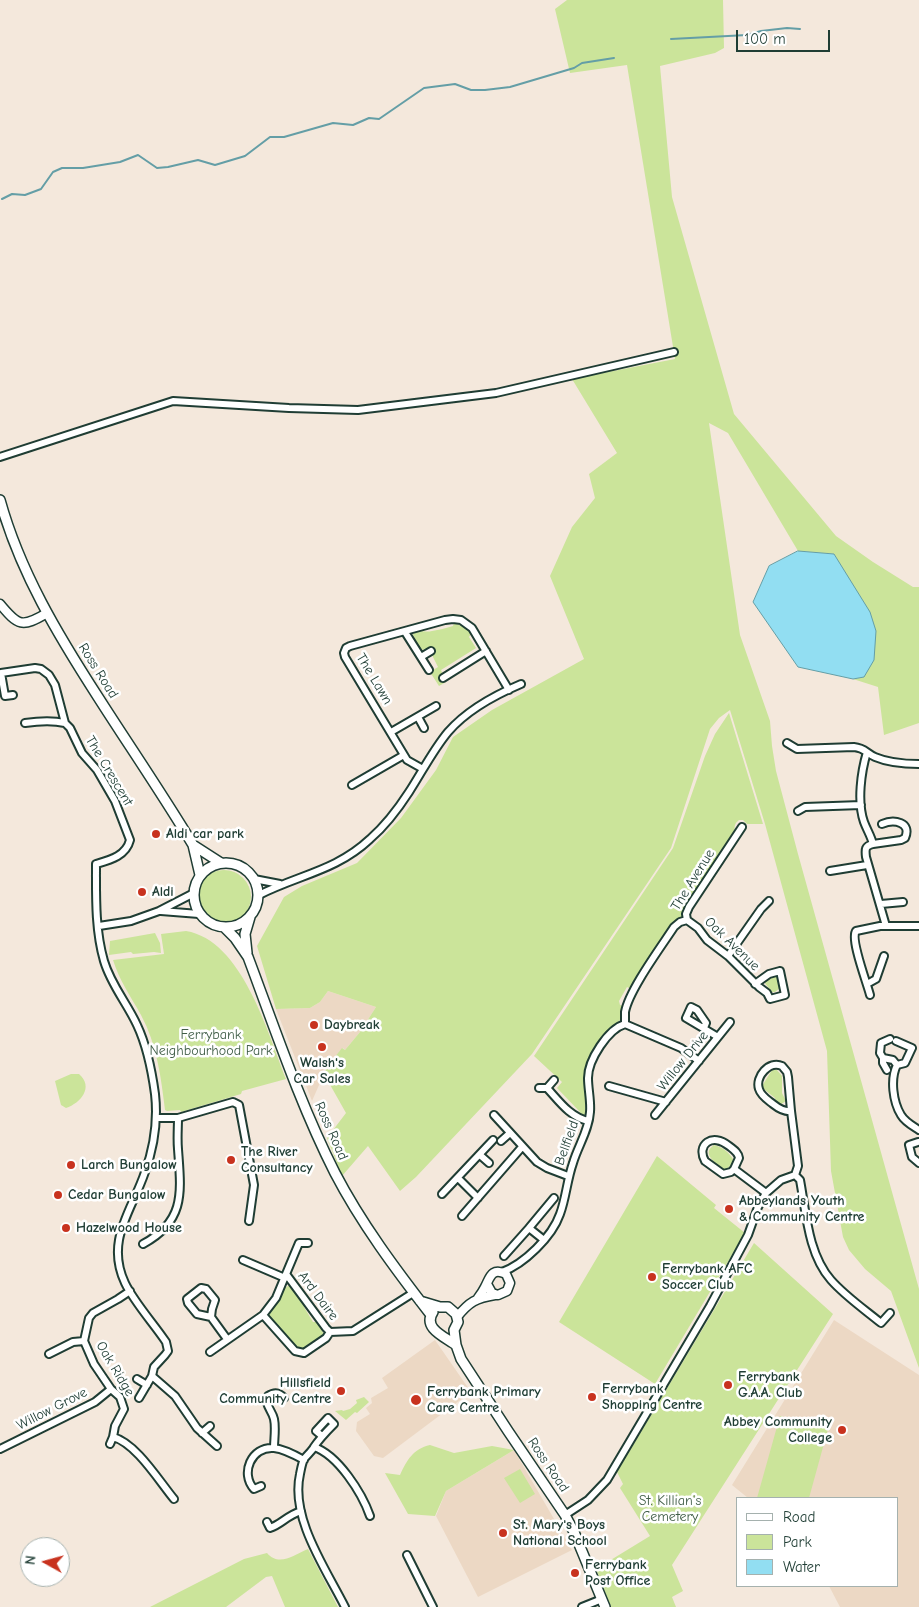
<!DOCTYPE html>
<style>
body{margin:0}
#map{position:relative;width:919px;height:1607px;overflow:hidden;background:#f4e8dc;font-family:"Comic Neue",sans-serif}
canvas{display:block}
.legend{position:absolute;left:736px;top:1497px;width:162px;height:90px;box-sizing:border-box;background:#fff;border:1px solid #a5b1ae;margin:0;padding:6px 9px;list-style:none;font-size:15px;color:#1f3d34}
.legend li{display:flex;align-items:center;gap:10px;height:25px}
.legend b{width:25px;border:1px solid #a5b1ae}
.north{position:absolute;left:20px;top:1537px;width:50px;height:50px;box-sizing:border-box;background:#fff;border:1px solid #a5b1ae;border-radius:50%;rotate:277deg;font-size:14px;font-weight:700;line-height:20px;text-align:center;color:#1f3d34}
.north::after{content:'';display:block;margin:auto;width:18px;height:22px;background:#c8321e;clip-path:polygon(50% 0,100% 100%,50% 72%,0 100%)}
.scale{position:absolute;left:736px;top:30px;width:94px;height:22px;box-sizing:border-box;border:2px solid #1f3d34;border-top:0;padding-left:6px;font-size:15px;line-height:18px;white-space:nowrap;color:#1f3d34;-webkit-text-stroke:4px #fff;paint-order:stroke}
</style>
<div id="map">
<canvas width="919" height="1607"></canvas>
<ul class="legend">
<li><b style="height:6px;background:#fff"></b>Road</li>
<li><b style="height:14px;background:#cbe49a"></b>Park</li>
<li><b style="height:14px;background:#92def2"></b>Water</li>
</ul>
<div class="north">N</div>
<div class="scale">100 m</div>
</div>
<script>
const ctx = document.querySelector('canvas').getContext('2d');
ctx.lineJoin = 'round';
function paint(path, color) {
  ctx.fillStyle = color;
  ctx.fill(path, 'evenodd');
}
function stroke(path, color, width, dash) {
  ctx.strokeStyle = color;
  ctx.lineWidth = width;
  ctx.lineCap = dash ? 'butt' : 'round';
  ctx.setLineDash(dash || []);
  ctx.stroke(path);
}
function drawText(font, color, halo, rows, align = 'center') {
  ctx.font = font + ' "Comic Neue",sans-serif';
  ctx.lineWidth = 5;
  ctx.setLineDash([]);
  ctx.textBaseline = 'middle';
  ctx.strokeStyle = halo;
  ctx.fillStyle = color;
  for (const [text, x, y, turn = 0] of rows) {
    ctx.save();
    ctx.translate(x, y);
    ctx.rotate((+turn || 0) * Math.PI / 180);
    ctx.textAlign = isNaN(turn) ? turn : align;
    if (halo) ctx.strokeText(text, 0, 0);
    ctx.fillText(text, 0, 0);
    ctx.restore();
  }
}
const built = new Path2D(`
 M328,991L376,1007L360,1032L345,1050L343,1048L327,1067L312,1101L276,1009L310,1008L320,1002Z
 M834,1320L919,1375V1607H840L829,1586H898V1498H748L732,1485Z
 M435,1340L471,1392L383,1458L374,1456L356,1431L357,1422L370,1414L366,1408L372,1403L371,1398L388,1388L382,1378Z
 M514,1450L572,1550L478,1597L436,1516L446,1491Z`);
const green = new Path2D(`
 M567,0H723L724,48L715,53L660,66L672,197L734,414L836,536L873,562L913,587H919V723L884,735L878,687L853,679L864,677L834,554L798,551L728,433L709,423L740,635L770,721L772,746L776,771L798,854L919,1289V1368L891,1291L865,1269L849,1250L843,1237L831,1171L827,1051L765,824L730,710L719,718L710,729L671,848L532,1054L416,1177L400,1191L368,1146L342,1176L327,1138L346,1113L324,1074L327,1067L342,1048L345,1050L360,1032L376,1007L328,991L320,1002L310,1008L276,1009L257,946L284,897L302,886L357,863L401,818L436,770L453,737L492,710L584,659L550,576L572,527L595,498L589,474L617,453L572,379L675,359L627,65L570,73L555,9Z
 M454,623L467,628L471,634L469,637L476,648L441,670L446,682L439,686L430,672L438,667L432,655L434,650L432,648L421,650L412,633C419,628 424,633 432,631C439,630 446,628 453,626Z
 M729,713L763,824H747L743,820H739C735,823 734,826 735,831L685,906L682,917L675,921L653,952L631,989L627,987L619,1001L620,1005L623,1006C622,1011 622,1018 619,1021C616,1025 610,1028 607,1032C582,1062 584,1076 586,1113L585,1116H581L580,1112L557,1088L562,1082L534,1056L673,848L705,756L715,734Z
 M197 897a27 27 0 1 1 54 0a27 27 0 1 1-54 0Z
 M186,931C242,940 268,1033 286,1079L242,1091L241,1094L181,1112L180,1110L167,1111L165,1110C161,1077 157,1045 141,1015C131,997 119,980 113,960L164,954L161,934Z
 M155,933L160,943L161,953L154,952L133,954L131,952L109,955L110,941Z
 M773,975L779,979L780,988L775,992H772L764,982Z
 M772,1070H777L782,1076V1093L786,1101L780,1105L776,1103L775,1098L765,1090L762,1086Z
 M71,1074H79C94,1087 81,1103 66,1108L61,1105L55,1081Z
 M714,1145C723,1147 730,1153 734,1161L727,1169L724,1170C715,1162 701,1154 714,1145Z
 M657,1156L716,1205L714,1208L745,1233L655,1384L559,1322Z
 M754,1243L833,1314L672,1565L683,1591L672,1597L676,1607H611L596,1569L650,1536L620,1488L623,1484L617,1472Z
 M288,1286H292L305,1305L304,1307L313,1322H316L324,1334L323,1338L306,1347L307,1349L297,1351L281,1330H278L268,1318V1315L277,1303L285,1288Z
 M364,1397L369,1402L357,1413L355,1412L346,1420L335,1411L342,1410L343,1411L350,1409L357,1403L356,1400Z
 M780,1416L828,1429L809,1498H757Z
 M430,1445L454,1453L492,1446L514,1450L446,1491L435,1516L408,1514L385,1473L400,1475C407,1460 413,1449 430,1445Z
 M520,1469L535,1494L520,1503L504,1478Z
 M308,1549L338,1607H285L272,1576L266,1577L226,1607H150L244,1559L267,1553C279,1567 294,1555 308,1549Z`);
const water = new Path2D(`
 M798,551L834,554L870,612L876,631L874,660L864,677L853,679L798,667L753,602L769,566Z`);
const stream = new Path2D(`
 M671,39L747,35L761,31L787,28L800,29
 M2,199L12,194L25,195L41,189L53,172L62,168H83L120,162L138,155L157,168L168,167L198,160L215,165L245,156L270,137H284L333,123L353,125L369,118L379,119L424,88L455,84L471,90H485L510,87L574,68L582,63L614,58`);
const minor = new Path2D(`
 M0,457L173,401L289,408L358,410L496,393L674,352
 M405,632L429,670
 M421,657L431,651
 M443,678L486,651
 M13,695L5,696L1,673L35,668L41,669L49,675L55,685L65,723L70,728L82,753L97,770L115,801L130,840C126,856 110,860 96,864C96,896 95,930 104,961C111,985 127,1003 137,1025C147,1046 152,1072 155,1094C158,1121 154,1147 145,1172C132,1211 105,1240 125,1283C134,1302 154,1324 166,1342L168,1351L165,1355L154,1367L152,1376L139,1398
 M418,717L424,728
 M25,723C39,721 51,720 65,723
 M391,732L436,706
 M787,743L797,749L854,747C865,748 866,753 875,757C889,763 904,764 919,764
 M867,752C861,772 857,802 864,822C867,830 871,836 873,844C865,846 865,849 866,857L886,926
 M423,769L407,760L404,755L345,657L344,653L346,648L350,646L445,620L453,619L461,620L472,628L509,690
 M352,785L404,755
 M798,811L805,807L861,805
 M873,844L901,840L905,838C912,822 894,819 882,824
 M830,871L867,865
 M254,879L280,884
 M259,895C298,875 336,871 370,839C385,826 398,809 409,792C422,772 433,750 448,732C467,710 495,695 521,684
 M881,904L903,902
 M161,911L199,914
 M687,920L698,928L707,940L728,956L759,987L767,993L770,999L785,995L780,971L769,974L755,984
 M99,926L131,921L159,911L194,893
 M728,956L761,909L769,901
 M867,984L876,979L884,956
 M870,995C867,983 850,939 856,931L880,926H919
 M625,1024C625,1020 625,1016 625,1012C629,990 661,947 674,927L680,922L687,920L686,914L689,907L742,827
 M625,1024L681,1048L699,1061
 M704,1028L706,1023L697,1010L691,1007L686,1018L718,1037
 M890,1039L881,1043L880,1053L883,1058L893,1060L897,1065C890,1079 893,1102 901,1115C905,1122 913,1126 919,1130
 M896,1041L912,1048L905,1063L897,1065
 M883,1058V1063L887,1070
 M609,1086L666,1102
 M539,1088H547
 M547,1088C559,1101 570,1117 588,1121
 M547,1088L554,1080
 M791,1111L788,1077L787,1072L782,1066C769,1060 755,1077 759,1089C761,1096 768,1100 773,1104C778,1108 784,1112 791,1111L798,1166L795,1175L800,1180C806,1212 808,1254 831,1280C845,1296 864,1309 881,1323L890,1313
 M494,1115L537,1162L547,1168L568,1176
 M655,1115L730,1022
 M156,1118H178L233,1102L239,1105L254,1185L249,1221
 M501,1141L510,1133
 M918,1142L909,1145L912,1157L919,1163
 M480,1155L489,1163
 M734,1169L739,1158C738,1152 734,1150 729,1146C712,1132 696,1145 705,1161L723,1174L731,1172L734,1169L766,1193
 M458,1178L478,1198
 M442,1194L493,1140
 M462,1216L522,1147
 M544,1240L529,1228L554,1198
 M143,1244C186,1221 181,1192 178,1149C177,1139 178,1128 178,1118
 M504,1256L529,1228
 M243,1260L285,1278
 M502,1272C524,1264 552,1237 560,1214C566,1198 567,1180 573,1163C578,1146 589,1130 590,1112C591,1101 588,1089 588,1078C588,1060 608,1029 625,1024
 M286,1274L299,1243H308
 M211,1317L212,1309L215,1300L206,1289L201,1288L187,1299L188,1303L197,1314L211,1317L227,1339
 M330,1332L326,1328L286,1274L276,1298L263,1315L295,1351L304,1353L326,1338L330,1332L353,1331L413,1293
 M210,1352L263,1315
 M49,1354L73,1342L84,1341
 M152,1376L175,1396L197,1428L217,1446
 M137,1379L147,1385
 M202,1433L210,1426
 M322,1436L316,1431L328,1418L334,1424C327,1431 320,1438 314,1447C312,1451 307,1455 304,1459C302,1463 301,1469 300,1474C290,1518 326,1569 345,1607
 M113,1437C136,1443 159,1481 174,1499
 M110,1444L113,1437L115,1426L124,1409L120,1397L111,1389L94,1364L84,1341L89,1318L93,1313L118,1299L130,1291
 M314,1447C338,1455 362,1493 370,1516
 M274,1448C274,1439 276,1428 274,1419C272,1410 264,1405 268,1396C274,1392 279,1392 284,1398
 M0,1449L95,1402L111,1389
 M261,1486L254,1489C240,1474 251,1446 274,1448C284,1449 295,1455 304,1460
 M565,1515L588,1500L607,1480L710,1306L748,1235L758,1207L766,1193L781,1180L795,1175
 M267,1522L270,1528C282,1524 286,1516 301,1511
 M407,1555L433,1607
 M582,1607L602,1599`);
const tertiary = new Path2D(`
 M0,604C18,626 22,628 47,613
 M478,1298C481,1294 483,1291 485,1287C490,1278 491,1267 506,1274L510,1283L507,1291L498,1295L492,1293L487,1284
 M457,1317C469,1302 476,1298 495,1295`);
const secondary = new Path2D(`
 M0,500C20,572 58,635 98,697C130,747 163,795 193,845L200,875
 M193,845L221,863
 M194 895a32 32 0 1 1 64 0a32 32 0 1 1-64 0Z
 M224,927L235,938L248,957C275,1029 300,1104 335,1173C361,1223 396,1270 431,1315
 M247,953L245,934L250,917
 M420,1301L440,1307H448L456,1314L458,1322L454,1330L456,1345L461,1359L508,1431L565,1515L574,1532L605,1607
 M433,1312C422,1328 445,1337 456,1345`);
const markers = [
 [156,834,5,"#c8321e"],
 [142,892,5,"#c8321e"],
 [314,1025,5,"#c8321e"],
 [322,1047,5,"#c8321e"],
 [231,1160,5,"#c8321e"],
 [71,1165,5,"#c8321e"],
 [58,1195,5,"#c8321e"],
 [729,1209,5,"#c8321e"],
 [66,1228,5,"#c8321e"],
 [652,1277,5,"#c8321e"],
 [728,1385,5,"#c8321e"],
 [341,1391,5,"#c8321e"],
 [592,1397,5,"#c8321e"],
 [416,1400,6,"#c8321e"],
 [842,1430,5,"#c8321e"],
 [503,1533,5,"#c8321e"],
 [575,1573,5,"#c8321e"]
];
const streetNames = [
 ["Ross Road",98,671,58],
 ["The Lawn",374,679,59],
 ["The Crescent",109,771,59],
 ["The Avenue",693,880,-58],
 ["Oak Avenue",732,944,44],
 ["Willow Drive",683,1061,-51],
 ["Ross Road",331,1131,66],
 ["Bellfield",567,1143,-70],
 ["Ard Daire",318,1296,53],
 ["Oak Ridge",115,1369,59],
 ["Willow Grove",52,1409,-27],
 ["Ross Road",548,1465,56]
];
const poiNames = [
 ["Aldi car park",166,834],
 ["Aldi",152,892],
 ["Daybreak",324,1025],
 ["Walsh's",322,1063,"center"],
 ["Car Sales",322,1079,"center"],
 ["The River",241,1152],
 ["Consultancy",241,1168],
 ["Larch Bungalow",81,1165],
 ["Cedar Bungalow",68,1195],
 ["Abbeylands Youth",739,1201],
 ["& Community Centre",739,1217],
 ["Hazelwood House",76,1228],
 ["Ferrybank AFC",662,1269],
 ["Soccer Club",662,1285],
 ["Ferrybank",738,1377],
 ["G.A.A. Club",738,1393],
 ["Hillsfield",331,1383,"right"],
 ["Community Centre",331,1399,"right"],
 ["Ferrybank",602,1389],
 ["Shopping Centre",602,1405],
 ["Ferrybank Primary",427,1392],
 ["Care Centre",427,1408],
 ["Abbey Community",832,1422,"right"],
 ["College",832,1438,"right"],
 ["St. Mary's Boys",513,1525],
 ["National School",513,1541],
 ["Ferrybank",585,1565],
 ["Post Office",585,1581]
];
const parkNames = [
 ["Ferrybank",211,1035],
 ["Neighbourhood Park",211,1051],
 ["St. Killian's",670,1501],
 ["Cemetery",670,1517]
];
paint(built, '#ecd8c4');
paint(green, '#cbe49a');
paint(water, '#92def2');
stroke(water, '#649ea6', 1);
stroke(stream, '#649ea6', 2);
stroke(minor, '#1f3d34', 10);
stroke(tertiary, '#1f3d34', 11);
stroke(secondary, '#1f3d34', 12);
stroke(minor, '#fff', 6);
stroke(tertiary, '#fff', 8);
stroke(secondary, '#fff', 9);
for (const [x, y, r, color] of markers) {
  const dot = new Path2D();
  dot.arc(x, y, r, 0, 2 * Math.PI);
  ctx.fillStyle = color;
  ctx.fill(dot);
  stroke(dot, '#fff', 2);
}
drawText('14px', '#1f3d34', '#fff', streetNames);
drawText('bold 14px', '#1f3d34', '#fff', poiNames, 'left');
drawText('14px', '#415e48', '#fff', parkNames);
</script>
